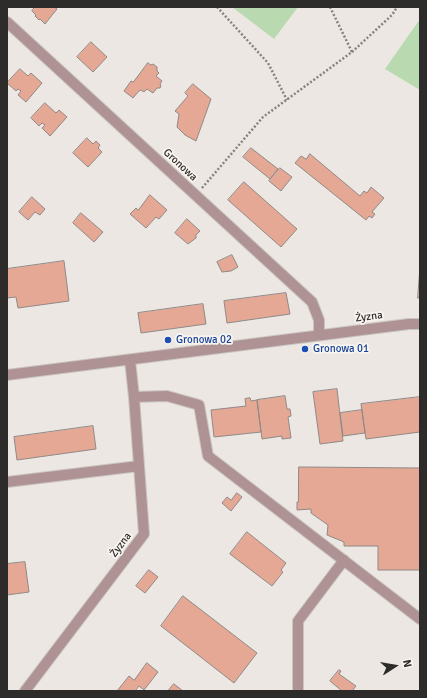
<!DOCTYPE html>
<meta charset="utf-8">
<style>
body{margin:0}
#map{position:relative;width:427px;height:698px;overflow:hidden;background:#ece7e2;font-family:Signika,sans-serif}
canvas{display:block}
.frame{position:absolute;inset:0;border:8px solid #2e2c2b;pointer-events:none}
.north{position:absolute;left:375px;top:646px;width:40px;height:40px;-webkit-text-stroke:3px #f9f4f0;paint-order:stroke;rotate:78deg;font-size:11px;font-weight:700;line-height:16px;text-align:center;color:#2e2c2b}
.north::after{content:'';display:block;margin:auto;width:14px;height:18px;background:#2e2c2b;clip-path:polygon(50% 0,100% 100%,50% 72%,0 100%)}
</style>
<div id="map">
<canvas width="427" height="698"></canvas>
<div class="frame"></div>
<div class="north">N</div>
</div>
<script>
const ctx = document.querySelector('canvas').getContext('2d');
ctx.lineJoin = 'round';
function paint(path, color) {
  ctx.fillStyle = color;
  ctx.fill(path, 'evenodd');
}
function stroke(path, color, width, dash) {
  ctx.strokeStyle = color;
  ctx.lineWidth = width;
  ctx.lineCap = dash ? 'butt' : 'round';
  ctx.setLineDash(dash || []);
  ctx.stroke(path);
}
function drawText(font, color, halo, rows, align = 'center') {
  ctx.font = font + ' Signika,sans-serif';
  ctx.lineWidth = 3.5;
  ctx.setLineDash([]);
  ctx.textBaseline = 'middle';
  ctx.strokeStyle = halo;
  ctx.fillStyle = color;
  for (const [text, x, y, turn = 0] of rows) {
    ctx.save();
    ctx.translate(x, y);
    ctx.rotate((+turn || 0) * Math.PI / 180);
    ctx.textAlign = isNaN(turn) ? turn : align;
    if (halo) ctx.strokeText(text, 0, 0);
    ctx.fillText(text, 0, 0);
    ctx.restore();
  }
}
const green = new Path2D(`
 M232,7H298L274,39Z
 M420,19V90L385,69Z`);
const building = new Path2D(`
 M35,7H54L57,9L45,24L40,19L39,20L35,16L36,15L32,11Z
 M91,42L107,57L93,72L77,57Z
 M148,63L151,65L153,64L157,67V71L159,73L156,76L162,81L160,84L161,86L160,88H157L153,93L147,89L144,92L141,90L139,91L133,98L124,91L131,81L133,82Z
 M20,69L28,76L31,73L42,83L26,102L18,95L21,91L18,89L16,91L7,83Z
 M193,84L211,99L196,141L185,135L177,127L179,114L175,111L188,96L185,93Z
 M45,103L56,113L59,110L67,117L50,136L42,128L45,125L42,123L39,126L31,118Z
 M87,138L93,144L96,141L100,145L98,148L102,152L88,167L73,153Z
 M251,148L278,169L270,179L243,157Z
 M310,154L360,196L364,191L367,193L371,187L384,198L372,212L375,214L372,218L369,216L366,220L295,163L301,156L306,159Z
 M280,168L292,177L281,191L269,181Z
 M244,182L297,229L281,247L228,200Z
 M150,195L167,210L159,219L156,217L146,228L130,214L136,208L138,210Z
 M32,197L45,209L40,215L35,212L28,220L19,212Z
 M81,213L103,232L94,242L73,223Z
 M187,219L200,231L196,235V238L188,244L175,233Z
 M232,255L238,267L231,271L222,272L217,262Z
 M64,261L69,301L18,308L16,297L7,298V269Z
 M420,268V298H418Z
 M286,293L290,314L227,323L224,301Z
 M203,304L206,324L141,333L138,313Z
 M337,389L343,441L320,444L313,392Z
 M285,396L287,409H290L291,416L288,417L291,438L282,439V436L262,439L257,400Z
 M420,397V432L366,439L361,404Z
 M250,398L251,401L257,400L261,432L214,437L211,410L246,406L245,399Z
 M362,410L365,433L343,436L340,413Z
 M93,426L96,449L17,460L14,437Z
 M299,467L420,468V570H378V546H344V542L327,535L328,525L311,513V509L297,510V502H298Z
 M237,493L242,497L231,511L222,503L227,497L231,500Z
 M247,532L286,563L281,570L283,572L272,586L230,554Z
 M25,562L29,592L7,595V564Z
 M149,570L158,577L145,593L136,586Z
 M183,596L257,653L234,683L161,626Z
 M147,663L158,672L144,690L139,686L135,691H117L129,676L134,680Z
 M339,670L341,671L339,674L356,686L352,691H342L330,681Z
 M174,684L183,691H168Z`);
const path = new Path2D(`
 M217,7L268,63L287,100
 M352,52L392,15L397,7
 M202,188L263,117L352,52L330,7`);
const minor = new Path2D(`
 M7,22L312,302L319,320V335
 M7,375C141,359 275,340 409,324H420
 M134,397L167,396L199,405L208,456L420,619
 M7,482L139,466
 M25,691L144,534L134,397L130,360
 M298,691V621L344,560`);
const markers = [
 [168,340,4,"#1a4fb4"],
 [305,349,4,"#1a4fb4"]
];
const streetNames = [
 ["Gronowa",180,165,43],
 ["Żyzna",369,317,-7],
 ["Żyzna",121,545,-53]
];
const transitNames = [
 ["Gronowa 02",176,340],
 ["Gronowa 01",313,349]
];
paint(green, '#b9d9b1');
paint(building, '#e5a894');
stroke(building, '#8f8987', 1);
stroke(minor, '#cac5c1', 12);
stroke(path, '#85827f', 2.5, [2, 2]);
stroke(minor, '#af9293', 10);
for (const [x, y, r, color] of markers) {
  const dot = new Path2D();
  dot.arc(x, y, r, 0, 2 * Math.PI);
  ctx.fillStyle = color;
  ctx.fill(dot);
  stroke(dot, '#f9f4f0', 1.5);
}
drawText('11px', '#2e2c2b', '#f9f4f0', streetNames);
drawText('11px', '#164399', '#f9f4f0', transitNames, 'left');
</script>
